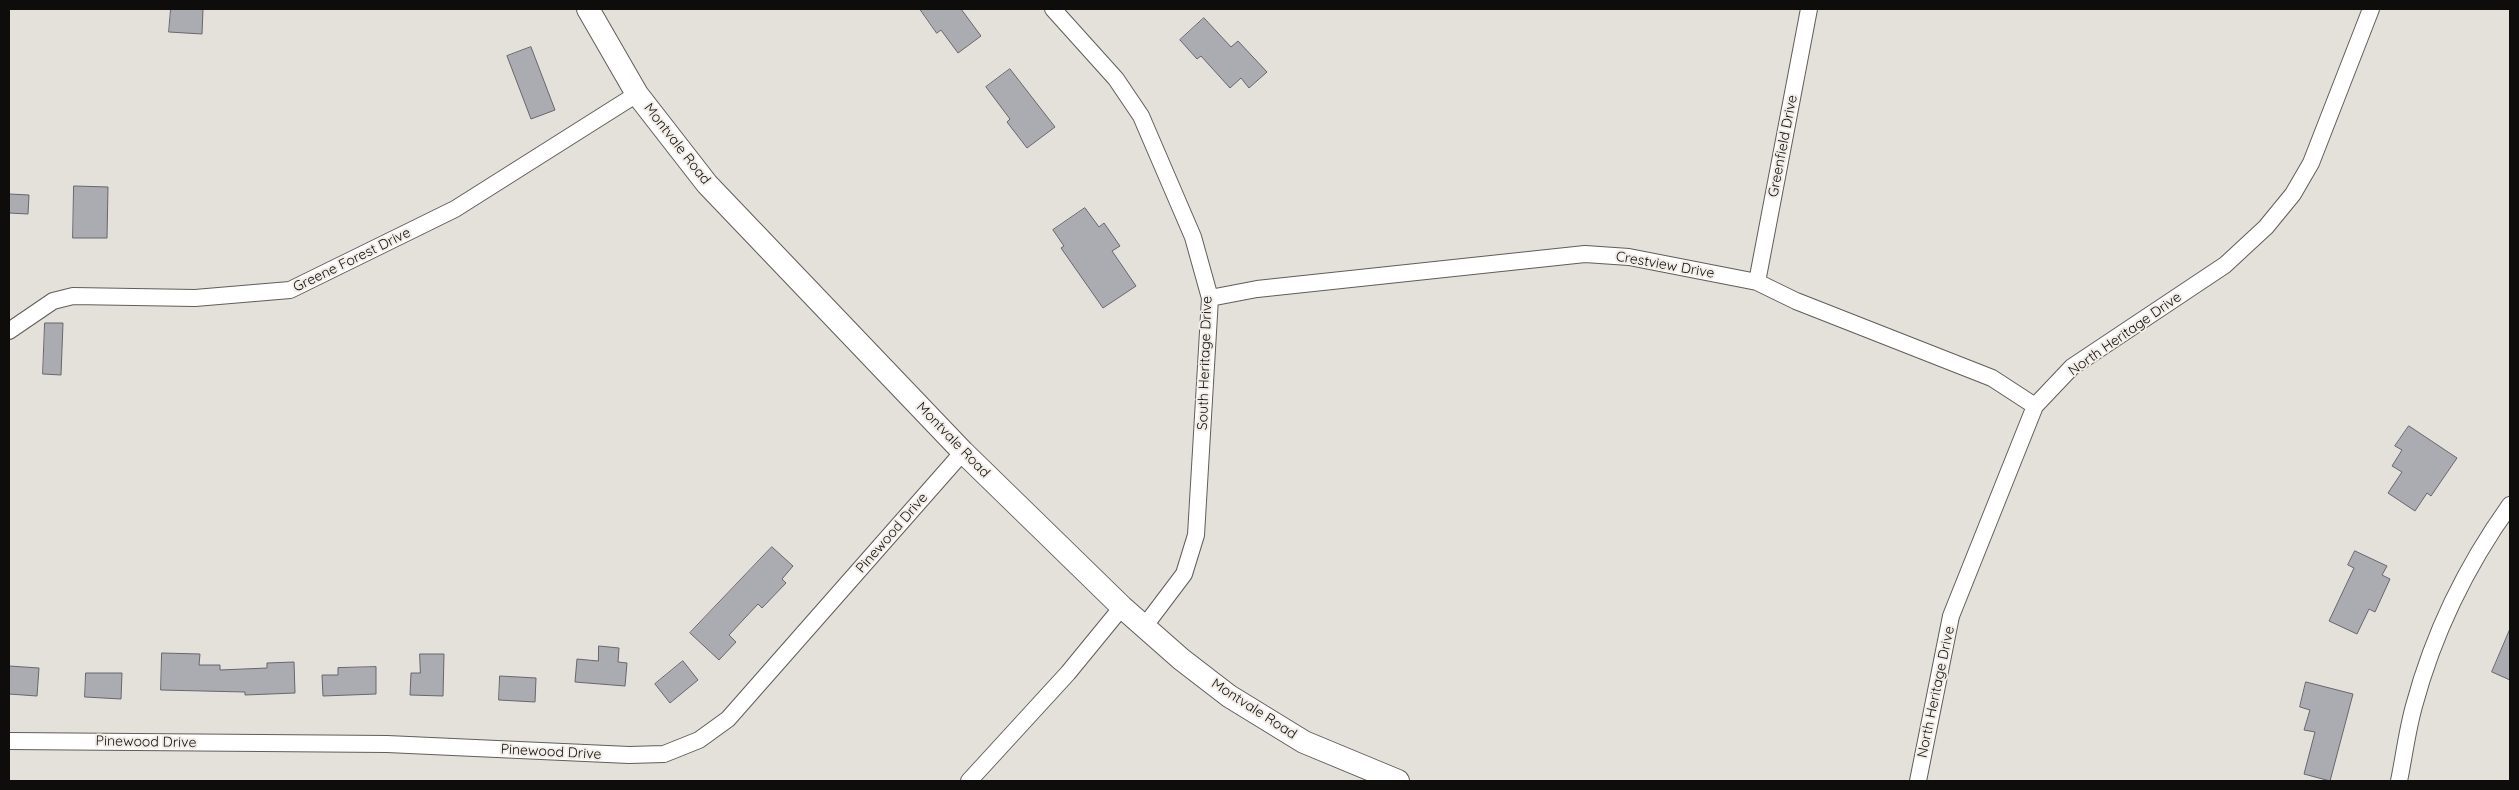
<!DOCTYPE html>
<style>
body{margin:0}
#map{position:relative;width:2519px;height:790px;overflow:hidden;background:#e4e0da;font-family:Quicksand,sans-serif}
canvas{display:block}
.frame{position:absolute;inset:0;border:10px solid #0f0d0b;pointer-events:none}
</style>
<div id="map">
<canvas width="2519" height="790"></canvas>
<div class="frame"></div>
</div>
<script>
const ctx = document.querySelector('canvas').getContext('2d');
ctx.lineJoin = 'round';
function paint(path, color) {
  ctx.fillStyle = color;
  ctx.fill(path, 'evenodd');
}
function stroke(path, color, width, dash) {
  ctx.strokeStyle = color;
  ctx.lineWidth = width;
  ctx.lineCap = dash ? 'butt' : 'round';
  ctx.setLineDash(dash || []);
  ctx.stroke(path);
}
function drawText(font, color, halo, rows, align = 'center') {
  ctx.font = font + ' Quicksand,sans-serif';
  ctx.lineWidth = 4;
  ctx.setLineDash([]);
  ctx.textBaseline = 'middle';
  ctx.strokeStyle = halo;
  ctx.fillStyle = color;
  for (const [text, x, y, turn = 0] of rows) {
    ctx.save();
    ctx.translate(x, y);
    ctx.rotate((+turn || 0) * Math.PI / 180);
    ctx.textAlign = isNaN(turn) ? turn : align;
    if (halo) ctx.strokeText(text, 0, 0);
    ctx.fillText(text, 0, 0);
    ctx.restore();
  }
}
const building = new Path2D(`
 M171,9H203L202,34L169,32Z
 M920,9H961L981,36L958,53L941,30L937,33Z
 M1204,18L1231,47L1238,41L1267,72L1249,88L1241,78L1230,88L1201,56L1197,59L1180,40Z
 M531,47L555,110L531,119L507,56Z
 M1010,69L1055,127L1027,148L1007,122L1010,119L986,87Z
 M74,186L108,187L107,238H73Z
 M9,194L29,195L28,214L9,213Z
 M1085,208L1099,227L1104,223L1120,246L1112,251L1136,286L1103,308L1061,248L1064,246L1053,230Z
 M45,323H63L61,375L43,374Z
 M2409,426L2457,458L2431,496L2427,493L2415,511L2388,493L2402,472L2392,466L2402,450L2395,446Z
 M772,547L793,566L782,579L786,583L762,608L758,604L729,635L736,642L719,660L690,633Z
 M2355,551L2387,566L2382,575L2390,579L2375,612L2369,609L2357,634L2329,621L2354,568L2348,565Z
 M2510,629V680L2492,672Z
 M599,646L619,648L618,662L627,663L625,686L575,682L577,659L598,661Z
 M162,653L200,654L199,665H220V670L267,668V663L294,662L295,693L245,695V692L161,690Z
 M420,654H444L443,696L410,695L411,673H420Z
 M683,661L698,680L670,703L655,684Z
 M9,666L39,668L37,696L9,694Z
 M376,667V694L323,696L322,675H338V668Z
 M86,673H122L121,699L85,697Z
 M500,676L536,678L535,702L499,700Z
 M2306,682L2353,694L2330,781L2304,774L2315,732L2304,730L2310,710L2300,707Z`);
const minor = new Path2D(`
 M1053,9L1116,79L1141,116L1193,237L1210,298L1196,535L1184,574L1144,627
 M1757,282L1809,9
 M1210,298L1257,289L1585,254L1629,257L1757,282L1796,301L1992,378L2035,406
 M9,331L53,301L73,296L195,298L290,290L455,209L637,94
 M9,741L387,744L629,755L664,754L699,740L728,719L963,452
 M969,781L1068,673L1122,607
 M1918,781L1951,616L2035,406L2072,367L2225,265L2266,227L2293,194L2311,163L2371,9
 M2399,781C2404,757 2407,731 2414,706C2433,635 2467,565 2510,505`);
const secondary = new Path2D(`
 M588,9L637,94L707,184L963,452L1122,607L1181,659L1229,696L1304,742L1398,781`);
const streetNames = [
 ["Montvale Road",677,144,52],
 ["Greenfield Drive",1783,146,-79],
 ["Greene Forest Drive",352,260,-26],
 ["Crestview Drive",1665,265,10],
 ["North Heritage Drive",2125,334,-35],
 ["South Heritage Drive",1205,363,-88],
 ["Montvale Road",953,440,46],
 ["Pinewood Drive",892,533,-49],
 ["North Heritage Drive",1936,692,-78],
 ["Montvale Road",1254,709,33],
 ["Pinewood Drive",146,742,1],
 ["Pinewood Drive",551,752,3]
];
paint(building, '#ababb2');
stroke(building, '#66666c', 1);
stroke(minor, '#615d58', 18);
stroke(secondary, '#615d58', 24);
stroke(minor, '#fff', 16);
stroke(secondary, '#fff', 22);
drawText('14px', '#0f0d0b', '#f2ede7', streetNames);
</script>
